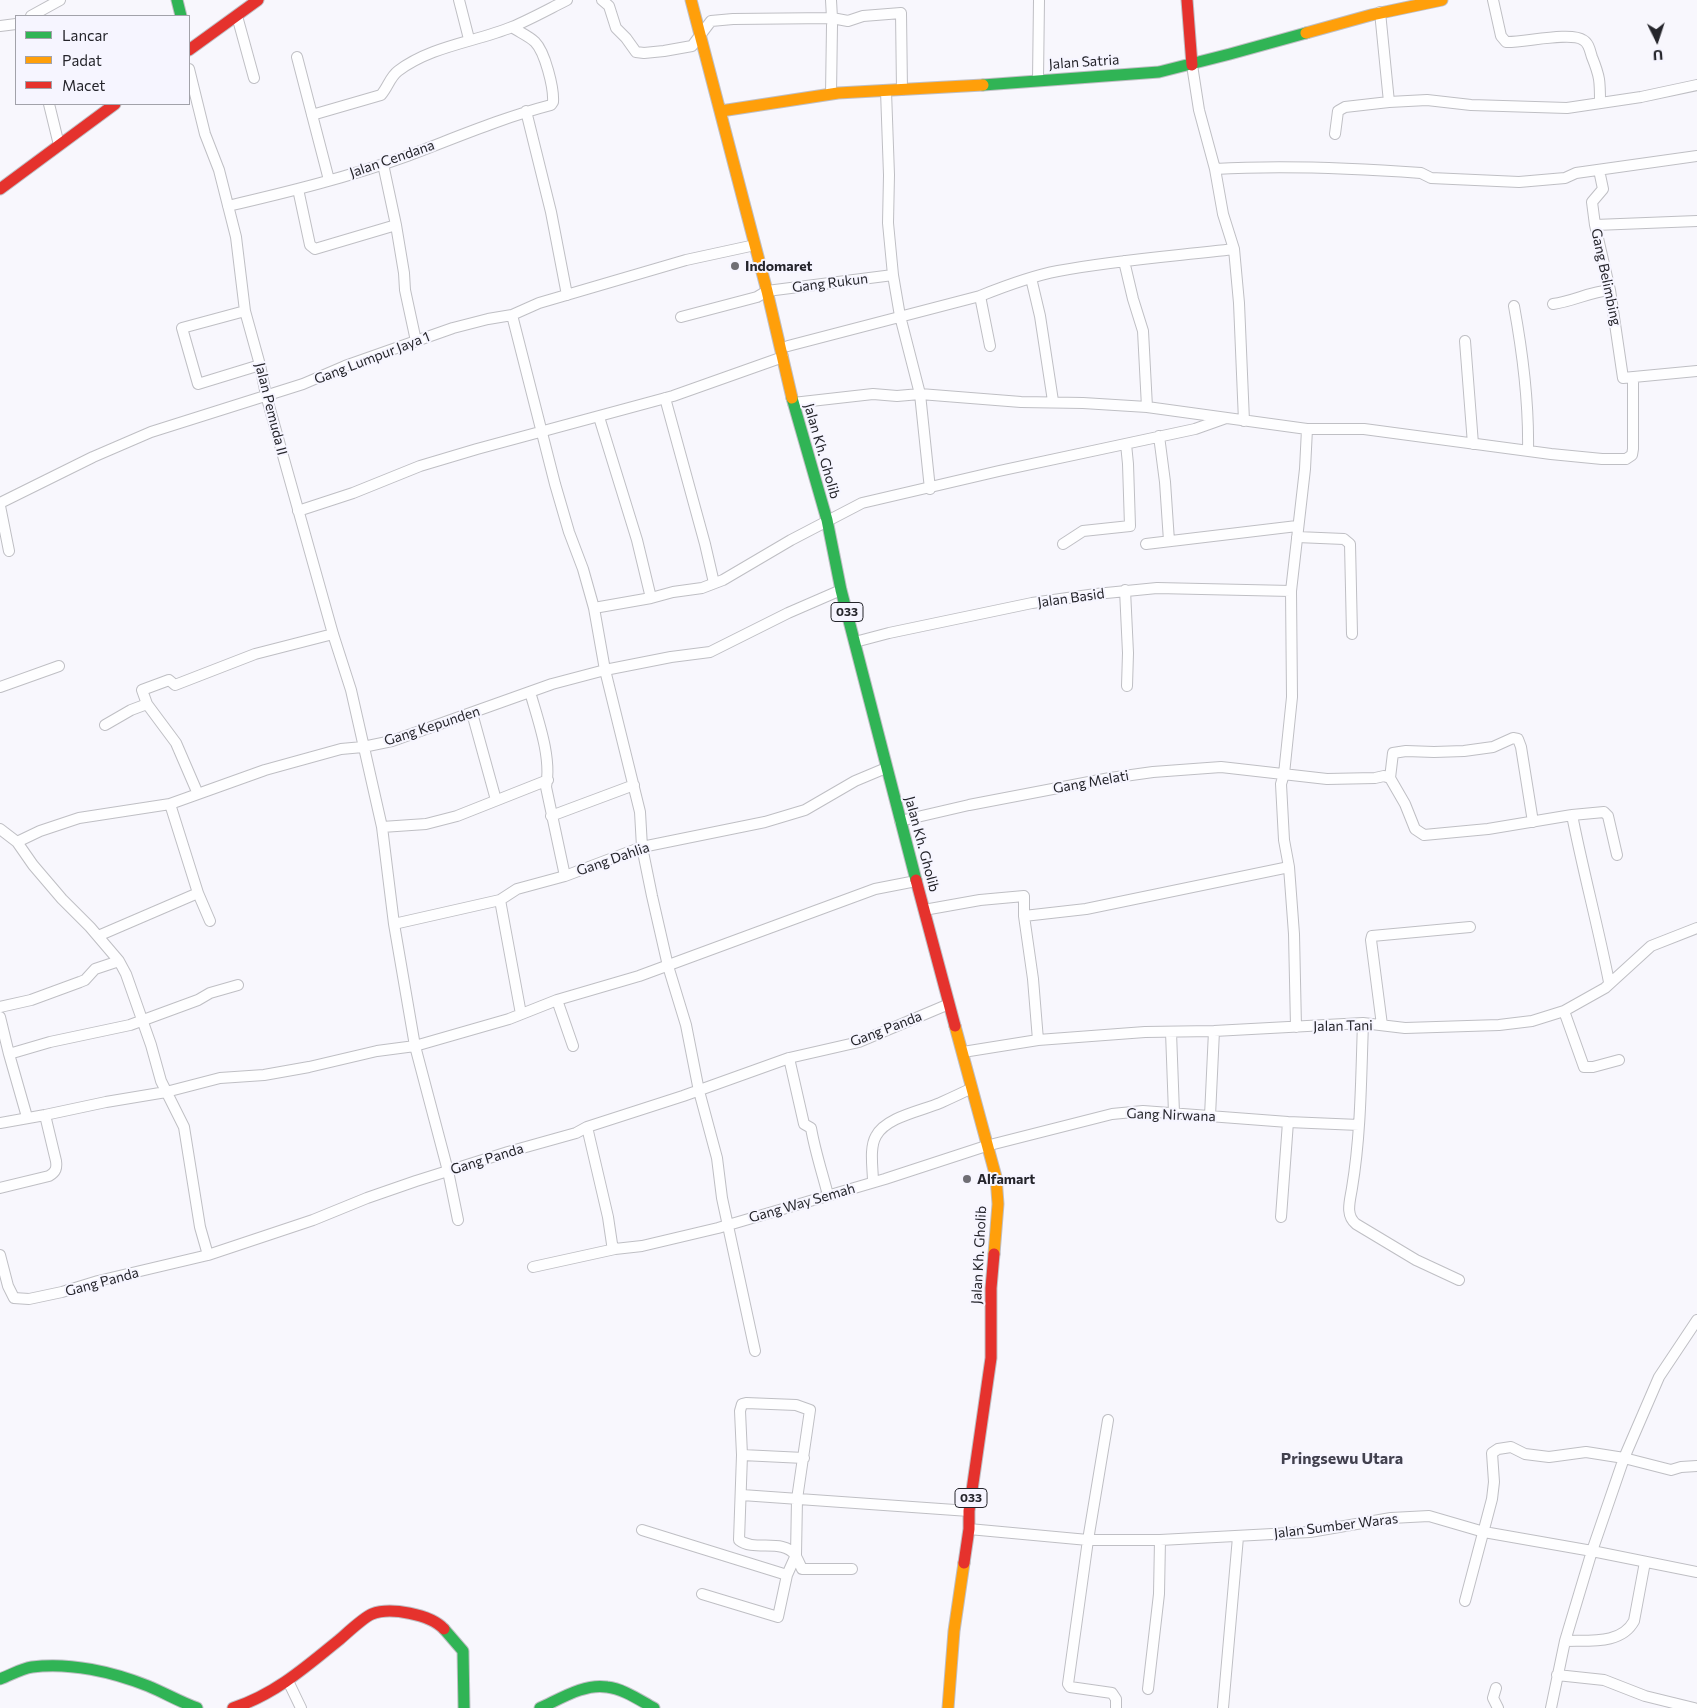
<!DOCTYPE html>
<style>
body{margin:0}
#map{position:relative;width:1697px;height:1708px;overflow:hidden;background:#f8f7fd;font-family:Commissioner,sans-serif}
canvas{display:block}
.legend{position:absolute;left:15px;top:15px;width:175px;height:90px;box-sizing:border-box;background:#f6f5ff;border:1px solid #a2a2aa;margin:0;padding:6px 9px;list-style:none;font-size:15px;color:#25252b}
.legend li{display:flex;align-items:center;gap:10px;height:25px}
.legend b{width:25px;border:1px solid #a2a2aa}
.north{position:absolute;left:1632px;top:15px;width:50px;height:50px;-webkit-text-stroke:4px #f6f5ff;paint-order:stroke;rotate:176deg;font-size:14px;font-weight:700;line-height:20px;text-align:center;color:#25252b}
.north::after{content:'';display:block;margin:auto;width:18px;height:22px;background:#25252b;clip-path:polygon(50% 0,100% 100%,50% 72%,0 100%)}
</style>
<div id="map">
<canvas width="1697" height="1708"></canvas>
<ul class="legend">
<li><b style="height:6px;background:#30b455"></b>Lancar</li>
<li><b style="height:6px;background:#ff9f0a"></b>Padat</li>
<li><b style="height:6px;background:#e5322d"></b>Macet</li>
</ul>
<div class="north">U</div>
</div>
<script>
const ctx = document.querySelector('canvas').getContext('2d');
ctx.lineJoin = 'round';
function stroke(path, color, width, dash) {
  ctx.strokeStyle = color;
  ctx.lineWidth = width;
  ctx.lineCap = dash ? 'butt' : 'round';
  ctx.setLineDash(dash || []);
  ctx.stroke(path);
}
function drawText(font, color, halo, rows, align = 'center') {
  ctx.font = font + ' Commissioner,sans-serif';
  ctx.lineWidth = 4;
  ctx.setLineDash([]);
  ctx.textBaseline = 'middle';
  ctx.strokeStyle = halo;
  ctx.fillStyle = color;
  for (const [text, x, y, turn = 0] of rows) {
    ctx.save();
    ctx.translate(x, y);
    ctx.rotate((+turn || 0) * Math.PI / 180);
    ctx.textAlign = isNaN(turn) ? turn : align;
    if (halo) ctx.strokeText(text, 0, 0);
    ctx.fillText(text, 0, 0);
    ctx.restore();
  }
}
const street = new Path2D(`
 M459,0L469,39
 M602,0L609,6L616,28L626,38L636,52L644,53L664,51L692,46L711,21L733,19L832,18L848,21L863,16L901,13L902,90
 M831,0L832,18
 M1493,0L1501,36L1506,42C1522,43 1571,31 1583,40C1589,43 1590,51 1592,57C1600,77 1600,81 1600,102
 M1380,12L1389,102
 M31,16L60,0
 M237,16L254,78
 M0,26L16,24
 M297,57L329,180
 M1192,65L1199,110L1215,169L1223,214L1234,249L1239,303L1244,421
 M189,69L205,134L219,170L236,237L245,311L260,365L266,395L333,634L351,690L382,827L394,924L415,1046L448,1171L458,1220
 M1038,80L1039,0
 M886,91L889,175L888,223L893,275L900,316L920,394L930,489
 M831,94L832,25
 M49,104L59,145
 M526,111L551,212L567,295
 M312,115L381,95C388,87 390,77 398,71C431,46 475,42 512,27C531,19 549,9 567,0
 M1335,134L1338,111L1345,107L1389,102L1427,100L1471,105L1567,108L1641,97L1697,85
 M383,164L396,225L404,273L405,290L416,341
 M1215,169C1284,165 1352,168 1421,173L1431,178L1519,182L1565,178L1576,173L1697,156
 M1599,170L1603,189L1592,202L1595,225L1610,290L1623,378L1697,371
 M298,189L310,245L315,249L396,225
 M228,206C288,192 349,177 407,156C455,138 501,118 551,105L553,102C554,88 545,52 535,42C529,36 519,32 512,27
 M1595,225L1697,221
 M1124,261L1133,299L1143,331L1147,407
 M1031,278L1040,316L1053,401
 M980,296L990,346
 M1553,304C1574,301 1589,292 1610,290
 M1514,306C1523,355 1529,402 1528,451
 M245,311L182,328L198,384L260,365
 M512,315L555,484L569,532L583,569L594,608L605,670L640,812L642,847L652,896L668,966L686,1025L699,1091L717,1158L722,1198L755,1351
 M681,317L757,297L767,291L893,275
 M1465,341L1473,444
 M788,346L980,296C1005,286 1031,276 1058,271C1116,260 1175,256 1234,249
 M665,398L705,544L714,583
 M793,403L873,394L897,396L920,394L1021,402L1083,403L1147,407L1307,429H1364L1551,454L1602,459H1626L1632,455L1633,449V378
 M599,417L637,540L651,598
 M1159,436L1165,482L1169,541
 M0,503L93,457L151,432L303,384L345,366L453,328L488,319L512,315L539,303L686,260L755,245
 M0,506L9,551
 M298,511L353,493L420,466L477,449L673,396L783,357
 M1297,537L1344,539L1350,544L1352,634
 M1063,544L1083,531L1130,526L1128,464L1126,444
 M1146,544L1297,526
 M1125,590L1128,653L1127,686
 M594,608L651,598L673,592L702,588L723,580L791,540L862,503L999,471L1195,429L1226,418
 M855,642L889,633L1032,603L1096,594L1157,588L1291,591
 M0,687L59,666
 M530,692C538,720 552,758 546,787L565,876
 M472,713L496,800
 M105,725L131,710L147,704
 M1390,778L1393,753L1406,751L1434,752L1464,751L1493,747L1513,738L1518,739L1521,747L1533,822
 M198,794L176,743L147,704L142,690L169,680L175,685L255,654L333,634
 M170,804L198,893L210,921
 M1572,815C1583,871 1598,926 1609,982
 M551,816L634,785
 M900,821L969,805L1110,778L1153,772L1221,767L1327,779L1375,778L1384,776L1390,778L1405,804L1415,829L1424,835L1488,829L1572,815L1604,812L1608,816L1617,855
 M382,827L426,824L457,816L548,780
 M0,829L17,842L33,865L62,899L90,927L119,961L126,974L151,1045L161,1081L184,1127L200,1227L208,1255
 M17,842L40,831L79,818L170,804L265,770L341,749L363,747L392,741L552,684L605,670L671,657L710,652L788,613L841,590
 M500,900L521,1014
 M924,910L980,900L1024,896V916L1033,979L1038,1040
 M1024,916L1086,909L1289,867
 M394,924L500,900L517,889L565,876L642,847L765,822L805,810L855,781L886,768
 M98,936L198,893
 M557,1000L573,1046
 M0,1007L31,1000L80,982L85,980L95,969L119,961
 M1564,1011L1584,1067H1593L1619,1060
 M0,1017L9,1054L27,1117
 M1363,1023C1361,1078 1361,1134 1352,1188C1350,1201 1345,1215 1356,1224L1416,1260L1459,1280
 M1382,1025L1371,940L1372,936L1470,927
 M1296,1027L1294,934L1289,867L1284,840L1281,784L1284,774L1292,697L1291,591L1305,469L1307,429
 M1171,1032L1174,1113
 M963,1052L1038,1040L1145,1032L1214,1031L1363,1023L1405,1028L1499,1025L1532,1021L1564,1011L1605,988L1651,946L1697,928
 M9,1054L50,1042L130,1025L198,1000L210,993L238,985
 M789,1058L804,1124L811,1128C815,1151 822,1172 828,1195
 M1210,1116L1214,1031
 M0,1123L45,1115L106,1102L166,1092L220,1078L264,1075L309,1067L377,1051L415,1046L509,1019L557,1000L639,976L875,889L916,881
 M587,1127L608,1217L612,1244L615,1249
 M873,1182C873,1169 869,1148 876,1136C886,1117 921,1111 940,1103C951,1098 962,1093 972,1088
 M0,1188L49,1176C56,1172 57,1168 56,1161L45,1115
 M1281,1217L1288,1122
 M0,1255L8,1286L14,1298L29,1299L62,1292L98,1281L208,1255L313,1220L367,1198L416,1181L508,1152L576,1133L587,1127L683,1096L789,1058L859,1042L949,1004
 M533,1267L615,1249L642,1246L718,1228L885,1179L986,1146L1112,1114L1143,1111L1288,1122L1359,1125
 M1108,1420L1088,1540L1068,1684L1070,1687L1112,1693L1116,1699V1708
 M742,1455L804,1458
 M742,1495L969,1511
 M969,1529L1088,1540H1160L1310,1532L1391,1518L1429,1516L1484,1532L1592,1551L1697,1572
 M642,1530L787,1575
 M702,1594L778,1617L787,1575L796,1555L797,1499L810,1410L796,1405L746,1403L742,1404L740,1411L742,1455L739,1540C754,1552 783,1538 795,1555C798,1559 800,1565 802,1569H852
 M1465,1601L1492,1499L1494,1482L1492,1453L1498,1449L1511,1447L1525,1454L1549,1457L1586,1452L1624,1458L1671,1470L1681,1467L1697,1466
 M1565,1641C1589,1640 1621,1645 1634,1621L1645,1562
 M1557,1675L1604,1680L1645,1696L1694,1708
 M288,1681L301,1708
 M1496,1688L1493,1698L1498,1708
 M1148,1689L1159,1594L1160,1540
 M1223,1708L1238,1537
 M1551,1708L1565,1641L1592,1551L1624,1458L1659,1377L1697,1320`);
const fast = new Path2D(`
 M177,0L181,16
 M983,85L1159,72L1230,54L1306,33
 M792,398L827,520L841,590L916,880
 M444,1629L463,1651L464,1708
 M0,1679C11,1675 20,1669 32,1667C70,1662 113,1672 148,1686C165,1693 180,1702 197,1708
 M540,1708C560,1699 585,1683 607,1687C624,1689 639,1700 654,1708`);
const slow = new Path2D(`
 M691,0L767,291L792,398
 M1306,33L1371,15L1442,0
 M721,111L838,93L983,85
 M955,1026L996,1177L998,1204L994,1254
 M948,1708L954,1631L964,1563`);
const jam = new Path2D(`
 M1187,0L1192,65
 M189,50L258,0
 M0,189L115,104
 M916,880L955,1026
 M964,1563L969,1529V1511L991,1358V1288L994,1254
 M233,1708C274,1695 306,1667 339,1640C346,1634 364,1617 372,1614C390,1607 430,1614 444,1629`);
const markers = [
 [735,266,5,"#6f6e74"],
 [967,1179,5,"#6f6e74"]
];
const shields = [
 [847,612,32],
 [971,1498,32]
];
const shieldNames = [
 ["033",847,612],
 ["033",971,1498]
];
const streetNames = [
 ["Jalan Satria",1084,62,-4],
 ["Jalan Cendana",392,159,-19],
 ["Gang Belimbing",1606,277,78],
 ["Gang Rukun",830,283,-7],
 ["Gang Lumpur Jaya 1",372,358,-21],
 ["Jalan Pemuda II",271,409,76],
 ["Jalan Kh. Gholib",822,451,74],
 ["Jalan Basid",1071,598,-8],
 ["Gang Kepunden",432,726,-18],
 ["Gang Melati",1091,782,-10],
 ["Jalan Kh. Gholib",922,844,75],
 ["Gang Dahlia",613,859,-19],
 ["Jalan Tani",1343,1026,-1],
 ["Gang Panda",886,1029,-21],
 ["Gang Nirwana",1171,1115,2],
 ["Gang Panda",487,1159,-17],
 ["Gang Way Semah",802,1203,-16],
 ["Jalan Kh. Gholib",979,1255,-87],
 ["Gang Panda",102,1282,-15],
 ["Jalan Sumber Waras",1336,1526,-7]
];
const poiNames = [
 ["Indomaret",745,266],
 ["Alfamart",977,1179]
];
const quarterNames = [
 ["Pringsewu Utara",1342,1459]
];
stroke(street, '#bfbfc4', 12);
stroke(fast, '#bfbfc4', 13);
stroke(slow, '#bfbfc4', 13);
stroke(jam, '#bfbfc4', 13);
stroke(street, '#fefeff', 10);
stroke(fast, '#30b455', 11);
stroke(slow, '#ff9f0a', 11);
stroke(jam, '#e5322d', 11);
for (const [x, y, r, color] of markers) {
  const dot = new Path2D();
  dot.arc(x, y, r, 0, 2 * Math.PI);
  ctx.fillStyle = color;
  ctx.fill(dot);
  stroke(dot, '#f6f5ff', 2);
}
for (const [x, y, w] of shields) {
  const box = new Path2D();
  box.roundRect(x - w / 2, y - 9.5, w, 19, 4);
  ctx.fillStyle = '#f6f5ff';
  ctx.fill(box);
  stroke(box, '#25252b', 1);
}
drawText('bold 12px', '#25252b', null, shieldNames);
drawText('14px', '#25252b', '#f6f5ff', streetNames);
drawText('bold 14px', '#25252b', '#f6f5ff', poiNames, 'left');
drawText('bold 16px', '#41404d', '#f6f5ff', quarterNames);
</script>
